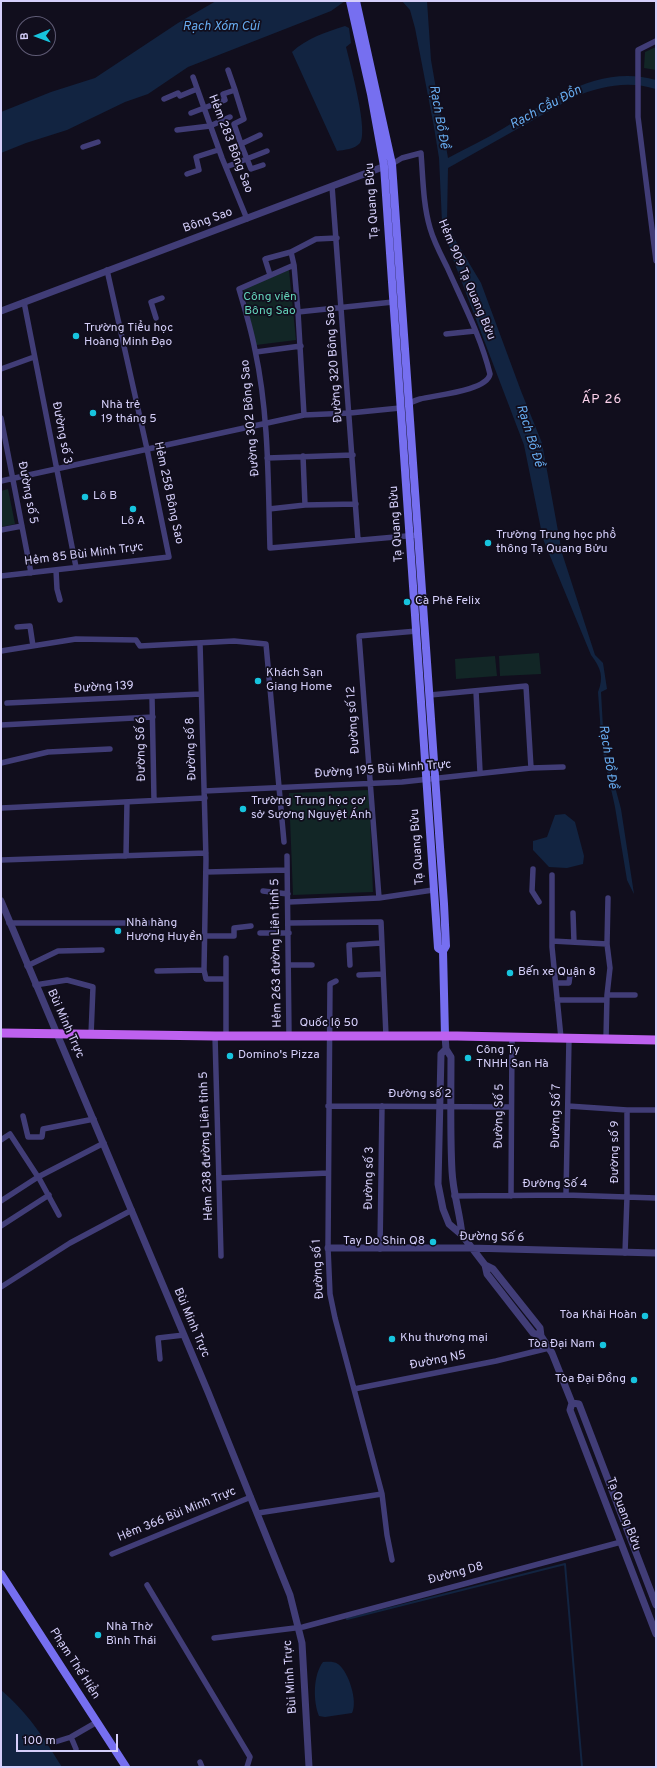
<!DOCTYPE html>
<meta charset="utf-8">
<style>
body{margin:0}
#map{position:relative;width:657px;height:1768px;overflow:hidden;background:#110e1d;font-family:Overpass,sans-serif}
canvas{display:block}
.frame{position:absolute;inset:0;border:2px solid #d5cffa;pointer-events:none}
.north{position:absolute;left:16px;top:16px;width:40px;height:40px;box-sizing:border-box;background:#110e1d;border:1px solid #5f5b75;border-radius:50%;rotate:269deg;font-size:11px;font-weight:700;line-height:16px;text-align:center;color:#d5cffa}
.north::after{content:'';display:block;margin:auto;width:14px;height:18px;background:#17c4de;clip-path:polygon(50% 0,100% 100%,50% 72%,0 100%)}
.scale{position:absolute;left:16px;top:1734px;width:102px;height:18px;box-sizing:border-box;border:2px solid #d5cffa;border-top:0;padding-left:5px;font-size:12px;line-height:14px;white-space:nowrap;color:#d5cffa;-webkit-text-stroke:3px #110e1d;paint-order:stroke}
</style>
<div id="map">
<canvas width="657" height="1768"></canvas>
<div class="frame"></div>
<div class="north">B</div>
<div class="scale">100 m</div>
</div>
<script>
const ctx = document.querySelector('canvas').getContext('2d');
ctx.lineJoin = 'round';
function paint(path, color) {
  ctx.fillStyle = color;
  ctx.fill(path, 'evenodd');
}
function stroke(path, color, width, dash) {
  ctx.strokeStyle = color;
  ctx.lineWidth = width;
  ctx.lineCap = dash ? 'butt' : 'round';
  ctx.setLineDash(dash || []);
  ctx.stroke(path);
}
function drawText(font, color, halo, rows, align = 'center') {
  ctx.font = font + ' Overpass,sans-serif';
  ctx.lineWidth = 3.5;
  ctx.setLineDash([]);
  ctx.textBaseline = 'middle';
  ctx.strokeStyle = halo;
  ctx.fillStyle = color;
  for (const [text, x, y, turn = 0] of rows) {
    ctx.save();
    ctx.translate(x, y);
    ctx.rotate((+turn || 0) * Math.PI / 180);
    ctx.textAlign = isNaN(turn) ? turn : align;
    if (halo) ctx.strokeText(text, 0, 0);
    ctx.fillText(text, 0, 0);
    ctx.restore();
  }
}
const green = new Path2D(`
 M656,47V70L644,68L645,52Z
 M289,270L296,340L256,345L243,289Z
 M8,489L15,524L1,527V491Z
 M539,653L541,674L500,676L499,656Z
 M495,656L497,676L456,679L455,659Z
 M369,790L373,892L293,895L289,793Z`);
const water = new Path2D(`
 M216,1H345L331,11L188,67L148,94L125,102L67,130L26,143L1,153V112L51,92L95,78L178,23Z
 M402,1H427L431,60L448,158C466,148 486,139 504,128C551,100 599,64 656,80V89C628,80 601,86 574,97L448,168L447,221L454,238L481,283L521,391L542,443L562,553L595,655L603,663L607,689L601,692L604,746L621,809L634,894L627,880L615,807L602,748L598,692C604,677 601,668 591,655L543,539L524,445L453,259L442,222L439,158L434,127L415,28L410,10Z
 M345,26L349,28L351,43L346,47C350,63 369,132 360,143C355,149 344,150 337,151L292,52C307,38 326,32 345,26Z
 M565,814L575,822L584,856L583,864L567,868L549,867L533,850V841L547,837L555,815Z
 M323,1662C328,1662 333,1661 338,1664C349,1672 358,1702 352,1713L325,1717L319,1716C313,1701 313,1675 323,1662Z
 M1,1690C29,1714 43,1737 62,1767H1Z`);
const stream = new Path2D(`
 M347,1619L565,1564L582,1767`);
const minor = new Path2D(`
 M656,41L638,50V117L656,261
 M228,70L235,90
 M193,77L222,158L247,219
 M164,99L178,93L180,96L197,89
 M191,113L225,100L223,94L235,90L244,119L234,124L241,144
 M177,130L210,126L230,117
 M260,135L241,144L251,169L263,165
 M83,147L98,142
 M392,164L402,158L421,153C423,178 423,204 430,228C434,242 441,255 447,267C463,303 481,337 490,374C487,391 435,395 420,399C416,400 412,402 408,404
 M226,167L267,151
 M187,174L199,170L196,157L218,150
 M332,186L358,540
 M291,252L294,265L298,312L304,415
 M294,265L239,289C245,309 251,329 255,350C269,415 268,482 270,548L418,535
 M270,275L265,259L291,252L316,239L337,238
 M24,302L76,567
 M298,312L393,302
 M156,318L151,302L162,298
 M446,334L475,331
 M256,352L301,346
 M1,369L34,357
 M1,418L31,573
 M303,456L305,505
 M267,458L353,455
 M1,481L304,415L350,413L400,408
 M269,509L305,505L356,504
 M1,530L22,526
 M56,570L57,589L60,600
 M1,576L169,557L147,449L107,270
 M17,627L30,626L33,646
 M200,643L206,859L204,970L206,979H226V1036
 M1,651L76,639L136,640L140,646L234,641L266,644L284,842
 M476,691L480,772
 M430,695L526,686L531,768
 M152,697L154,800
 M7,703L201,694
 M1,725L153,717
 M1,763L48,752L110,749
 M204,791L402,782L531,768L563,767
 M1,808L205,798
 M126,856L127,802
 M287,856L289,1036
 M1,860L206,853
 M533,869L532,891L539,902
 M206,872L287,870
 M552,875V947L561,1038
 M263,891L288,894
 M379,898L359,636L417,631
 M289,902L379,898L433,890
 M573,913L574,942
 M9,923H169
 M289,923L381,922L386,1036
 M260,933H289
 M205,936H234V928L251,926
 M552,941L607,944
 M226,958V979
 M289,965H312
 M350,965L349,945L382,943
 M27,966L58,951L102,950
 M157,971L204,970
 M359,975L383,974
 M336,981L330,984L328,1248L330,1294L335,1318L382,1494L387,1535L392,1560
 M556,983H569L570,975L578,971H582
 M35,985L67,980L93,987L91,1035
 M607,995H635
 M557,1000H606
 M215,1036L221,1256
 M606,1039L607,995L610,968L607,944L608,898
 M328,1106L511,1107
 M568,1106L627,1110V1197L625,1253
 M627,1110H656
 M23,1116L28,1137H42L43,1129L94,1119
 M1,1140L10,1134L40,1180L59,1215
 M219,1178L328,1173
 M566,1195L569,1038
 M454,1196L566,1195L656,1198
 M511,1196L512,1037
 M1,1201L38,1177L104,1143
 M1,1226L49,1195
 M380,1249L382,1106
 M1,1287L70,1243L132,1210
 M160,1359L158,1338L184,1335
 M354,1389L496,1361L549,1348
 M258,1513L382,1494
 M112,1554L251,1497
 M147,1585L250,1757L247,1767
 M214,1638L303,1627L621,1542
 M55,1742L71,1737
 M76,1749L71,1737L97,1722
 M200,1762L202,1767`);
const tertiary = new Path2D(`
 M1,311L388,165
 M1,901L208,1392L290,1595L302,1643L309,1767
 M445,1036L446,1049L451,1057C451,1095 450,1133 452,1171C453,1193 460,1213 462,1235
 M446,1049L441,1054L438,1184L443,1209L449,1224L462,1235L485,1265L493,1269L540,1328L541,1336
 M328,1248H470L656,1253
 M485,1265L487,1274L533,1333L541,1336L552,1353L572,1403L570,1410L656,1634
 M572,1403L579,1404L656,1605`);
const secondary = new Path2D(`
 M350,1L371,94L384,166L438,948L443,951
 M356,1L392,164L444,904L446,946L443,951L445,1036
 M1,1574L126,1767`);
const primary = new Path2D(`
 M1,1033L215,1036H457L656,1040`);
const markers = [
 [76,336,4,"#17c4de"],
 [93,413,4,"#17c4de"],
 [85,497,4,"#17c4de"],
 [133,509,4,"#17c4de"],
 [488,543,4,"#17c4de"],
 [407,602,4,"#17c4de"],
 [258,681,4,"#17c4de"],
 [243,809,4,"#17c4de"],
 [118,931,4,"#17c4de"],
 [510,973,4,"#17c4de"],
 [230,1056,4,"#17c4de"],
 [468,1058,4,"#17c4de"],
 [433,1242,4,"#17c4de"],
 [645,1316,4,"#17c4de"],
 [392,1339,4,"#17c4de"],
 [603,1345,4,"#17c4de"],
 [634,1380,4,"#17c4de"],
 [98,1635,4,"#17c4de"]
];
const streetNames = [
 ["Hẻm 283 Bông Sao",230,144,69],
 ["Tạ Quang Bửu",373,201,-94],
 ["Bông Sao",208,221,-20],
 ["Hẻm 909 Tạ Quang Bửu",466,280,67],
 ["Đường 320 Bông Sao",335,364,-94],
 ["Đường 302 Bông Sao",251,418,-95],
 ["Đường số 3",61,433,79],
 ["Đường số 5",27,493,79],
 ["Hẻm 258 Bông Sao",168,493,78],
 ["Tạ Quang Bửu",397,524,-94],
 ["Hẻm 85 Bùi Minh Trực",84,555,-7],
 ["Đường 139",104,688,-3],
 ["Đường số 12",354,720,-94],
 ["Đường Số 6",142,749,-91],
 ["Đường số 8",192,749,-92],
 ["Đường 195 Bùi Minh Trực",383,770,-4],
 ["Tạ Quang Bửu",418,847,-94],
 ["Hẻm 263 đường Liên tỉnh 5",277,953,-91],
 ["Bùi Minh Trực",65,1024,66],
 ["Quốc lộ 50",329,1024],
 ["Đường số 2",420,1095],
 ["Đường Số 5",500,1116,-89],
 ["Đường Số 7",557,1116,-89],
 ["Hẻm 238 đường Liên tỉnh 5",207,1146,-92],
 ["Đường số 9",616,1152,-90],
 ["Đường số 3",370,1178,-89],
 ["Đường Số 4",555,1185],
 ["Đường Số 6",492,1238,1],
 ["Đường số 1",319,1269,-93],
 ["Bùi Minh Trực",191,1323,67],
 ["Đường N5",438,1361,-11],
 ["Tạ Quang Bửu",623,1514,69],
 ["Hẻm 366 Bùi Minh Trực",177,1515,-22],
 ["Đường D8",456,1574,-15],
 ["Phạm Thế Hiển",74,1664,57],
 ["Bùi Minh Trực",291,1677,-94]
];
const parkNames = [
 ["Công viên",270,298],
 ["Bông Sao",270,312]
];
const poiNames = [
 ["Trường Tiểu học",84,329],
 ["Hoàng Minh Đạo",84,343],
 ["Nhà trẻ",101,406],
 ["19 tháng 5",101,420],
 ["Lô B",93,497],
 ["Lô A",133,522,"center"],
 ["Trường Trung học phổ",496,536],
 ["thông Tạ Quang Bửu",496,550],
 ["Cà Phê Felix",415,602],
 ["Khách Sạn",266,674],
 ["Giang Home",266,688],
 ["Trường Trung học cơ",251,802],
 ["sở Sương Nguyệt Ánh",251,816],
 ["Nhà hàng",126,924],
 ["Hương Huyền",126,938],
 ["Bến xe Quận 8",518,973],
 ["Công Ty",476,1051],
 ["TNHH San Hà",476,1065],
 ["Domino's Pizza",238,1056],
 ["Tay Do Shin Q8",425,1242,"right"],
 ["Tòa Khải Hoàn",637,1316,"right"],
 ["Khu thương mại",400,1339],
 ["Tòa Đại Nam",595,1345,"right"],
 ["Tòa Đại Đồng",626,1380,"right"],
 ["Nhà Thờ",106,1628],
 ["Bình Thái",106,1642]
];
const waterNames = [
 ["Rạch Xóm Củi",221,27],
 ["Rạch Cầu Đồn",546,108,-28],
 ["Rạch Bồ Đề",438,117,80],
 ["Rạch Bồ Đề",529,436,73],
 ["Rạch Bồ Đề",607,757,81]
];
const neighbourhoodNames = [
 ["ẤP 26",602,400]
];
paint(green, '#122626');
paint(water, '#122441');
stroke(stream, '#122441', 2);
stroke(minor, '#413d77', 5.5);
stroke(tertiary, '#413d77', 7);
stroke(secondary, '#766ff0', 8);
stroke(primary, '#be61ef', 9);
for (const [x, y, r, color] of markers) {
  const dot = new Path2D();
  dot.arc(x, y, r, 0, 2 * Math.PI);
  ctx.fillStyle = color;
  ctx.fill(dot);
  stroke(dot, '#110e1d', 1.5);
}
drawText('12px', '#d5cffa', '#110e1d', streetNames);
drawText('12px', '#63d2b9', '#110e1d', parkNames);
drawText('12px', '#d5cffa', '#110e1d', poiNames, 'left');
drawText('italic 13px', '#67acf0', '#110e1d', waterNames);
ctx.letterSpacing = '1px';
drawText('13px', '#fad1ea', '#110e1d', neighbourhoodNames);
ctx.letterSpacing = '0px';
</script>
